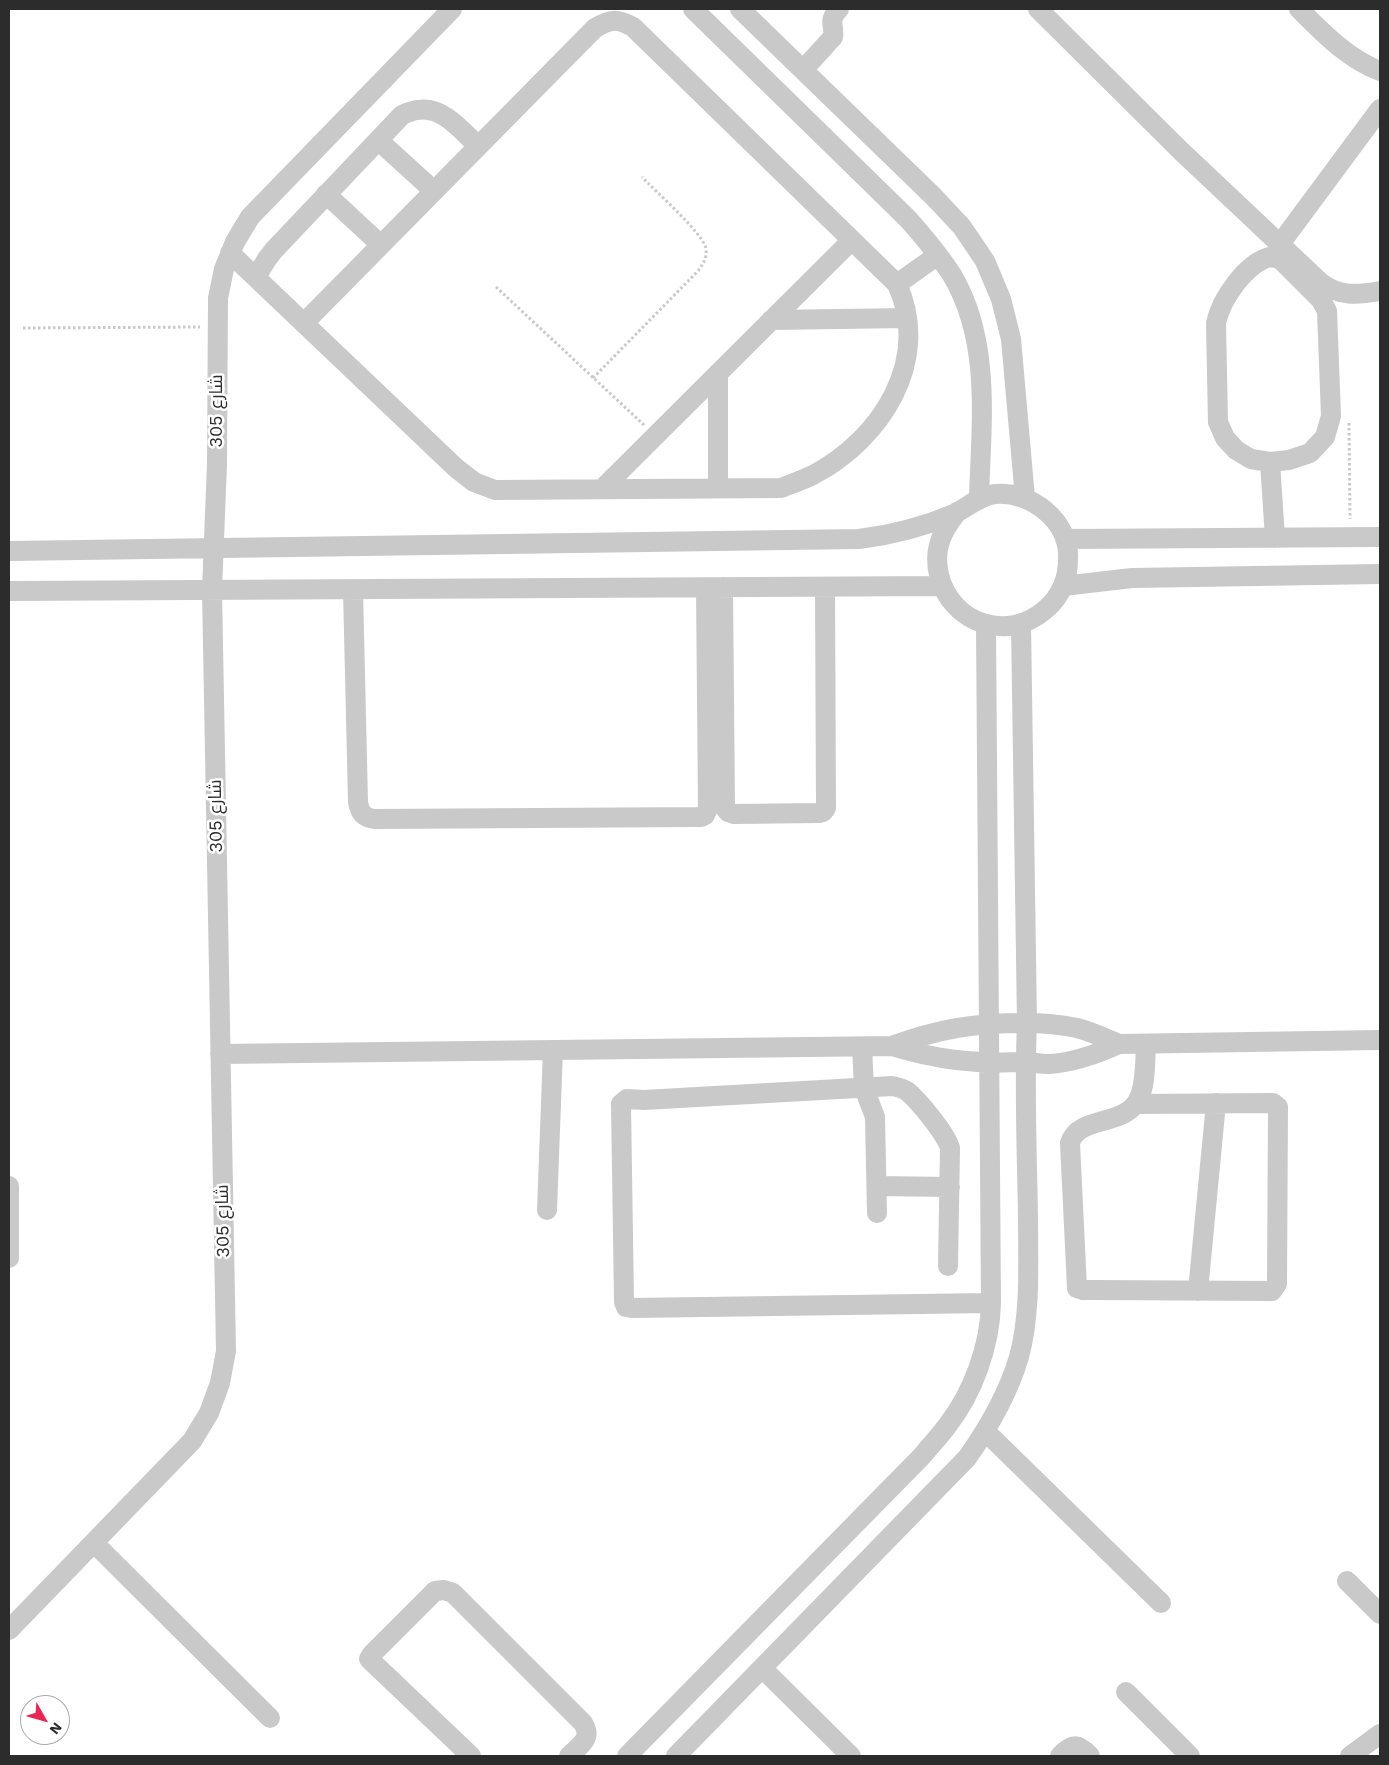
<!DOCTYPE html>
<meta charset="utf-8">
<style>
body{margin:0}
#map{position:relative;width:1389px;height:1765px;overflow:hidden;background:#fff;font-family:"Work Sans",sans-serif}
canvas{display:block}
.frame{position:absolute;inset:0;border:10px solid #2c2c2c;pointer-events:none}
.north{position:absolute;left:20px;top:1695px;width:50px;height:50px;box-sizing:border-box;background:#fff;border:1px solid #ababab;border-radius:50%;rotate:128deg;font-size:14px;font-weight:700;line-height:20px;text-align:center;color:#2c2c2c}
.north::after{content:'';display:block;margin:auto;width:18px;height:22px;background:#eb2551;clip-path:polygon(50% 0,100% 100%,50% 72%,0 100%)}
</style>
<div id="map">
<canvas width="1389" height="1765"></canvas>
<div class="frame"></div>
<div class="north">N</div>
</div>
<script>
const ctx = document.querySelector('canvas').getContext('2d');
ctx.lineJoin = 'round';
function stroke(path, color, width, dash) {
  ctx.strokeStyle = color;
  ctx.lineWidth = width;
  ctx.lineCap = dash ? 'butt' : 'round';
  ctx.setLineDash(dash || []);
  ctx.stroke(path);
}
function drawText(font, color, halo, rows, align = 'center') {
  ctx.font = font + ' "Work Sans",Cairo,sans-serif';
  ctx.lineWidth = 5;
  ctx.setLineDash([]);
  ctx.textBaseline = 'middle';
  ctx.strokeStyle = halo;
  ctx.fillStyle = color;
  for (const [text, x, y, turn = 0] of rows) {
    ctx.save();
    ctx.translate(x, y);
    ctx.rotate((+turn || 0) * Math.PI / 180);
    ctx.textAlign = isNaN(turn) ? turn : align;
    if (halo) ctx.strokeText(text, 0, 0);
    ctx.fillText(text, 0, 0);
    ctx.restore();
  }
}
const path = new Path2D(`
 M496,287L644,425
 M23,328L200,327
 M593,378L698,271C703,264 707,258 706,249C705,235 654,190 642,177
 M1349,423L1350,519`);
const minor = new Path2D(`
 M693,9L908,219C924,237 939,255 952,275C992,342 981,425 979,498
 M740,9L934,197L962,227L985,261L1001,299L1011,339L1025,498
 M1038,9L1181,151L1320,282C1339,297 1358,295 1380,291
 M1299,9C1323,33 1348,59 1380,71
 M803,70L833,37C835,24 827,22 839,9
 M378,140L434,191
 M326,194L381,245
 M1280,244L1380,109
 M230,253L456,468L474,482L495,490L781,488C791,484 803,480 813,475C881,439 932,361 897,284L633,27C617,18 611,19 595,28L304,323
 M1270,257L1280,259L1321,300L1327,311L1331,416L1325,437L1310,453L1289,460L1270,462L1251,459L1236,450L1225,438L1218,422L1216,323C1221,299 1246,263 1270,257Z
 M256,277L267,259L274,250L402,115C407,113 413,110 418,110C443,106 462,131 478,146
 M897,284L938,255
 M771,320L907,318
 M718,373V488
 M1270,462L1275,538
 M602,489L852,240
 M1065,539L1380,537
 M9,551L859,539C892,535 923,527 954,514C968,507 979,496 995,494C1031,491 1070,521 1068,559C1068,579 1061,596 1046,609C1008,643 951,624 939,575C937,566 936,555 939,545C942,532 949,523 957,512
 M1063,586L1132,578L1380,574
 M723,587L725,808L728,812L734,814L819,813L823,812L826,808L825,587
 M353,590L358,802C360,813 363,817 374,819L701,817L705,815L708,808L706,588
 M9,591L942,586
 M892,1046C938,1029 974,1023 1023,1023C1041,1023 1059,1024 1077,1028C1092,1032 1105,1038 1119,1044
 M862,1047L864,1088L875,1117L877,1213
 M220,1054L892,1046C937,1060 975,1064 1022,1062C1031,1062 1040,1064 1049,1064C1073,1063 1097,1054 1119,1044L1380,1040
 M1137,1104L1273,1103L1278,1107L1277,1284L1272,1291L1092,1290H1083L1077,1288L1070,1143C1078,1115 1127,1127 1139,1098C1146,1084 1145,1060 1146,1044
 M9,1186V1258
 M877,1186L950,1187
 M547,1210L553,1050
 M948,1266L950,1148C946,1134 919,1101 907,1091C902,1088 897,1087 892,1086L644,1100L627,1099L621,1104L624,1302L626,1307L632,1308L991,1303
 M1198,1291L1216,1103
 M985,1431L1161,1603
 M94,1543L270,1718
 M1347,1581L1380,1614
 M9,1630L192,1441L209,1413L220,1383L226,1351L212,590L217,464L218,298L224,269L235,242L250,217L452,9
 M763,1669L851,1756
 M1126,1692L1190,1756
 M471,1756L369,1659L372,1654L435,1591L444,1590L453,1593L583,1723C593,1739 580,1745 569,1756
 M627,1756L922,1456C930,1446 939,1437 947,1426C973,1393 990,1346 991,1303L986,625
 M676,1756L967,1458C989,1427 1008,1394 1019,1357C1031,1312 1028,1264 1028,1217C1027,1153 1024,1088 1027,1023L1021,624
 M1060,1756C1072,1743 1078,1743 1090,1756
 M1350,1756L1380,1734`);
const streetNames = [
 ["شارع 305",217,411,-90],
 ["شارع 305",216,816,-91],
 ["شارع 305",223,1221,-91]
];
stroke(path, '#c9c9c9', 3, [2.5, 2.5]);
stroke(minor, '#c9c9c9', 20);
drawText('18px', '#2c2c2c', '#fff', streetNames);
</script>
